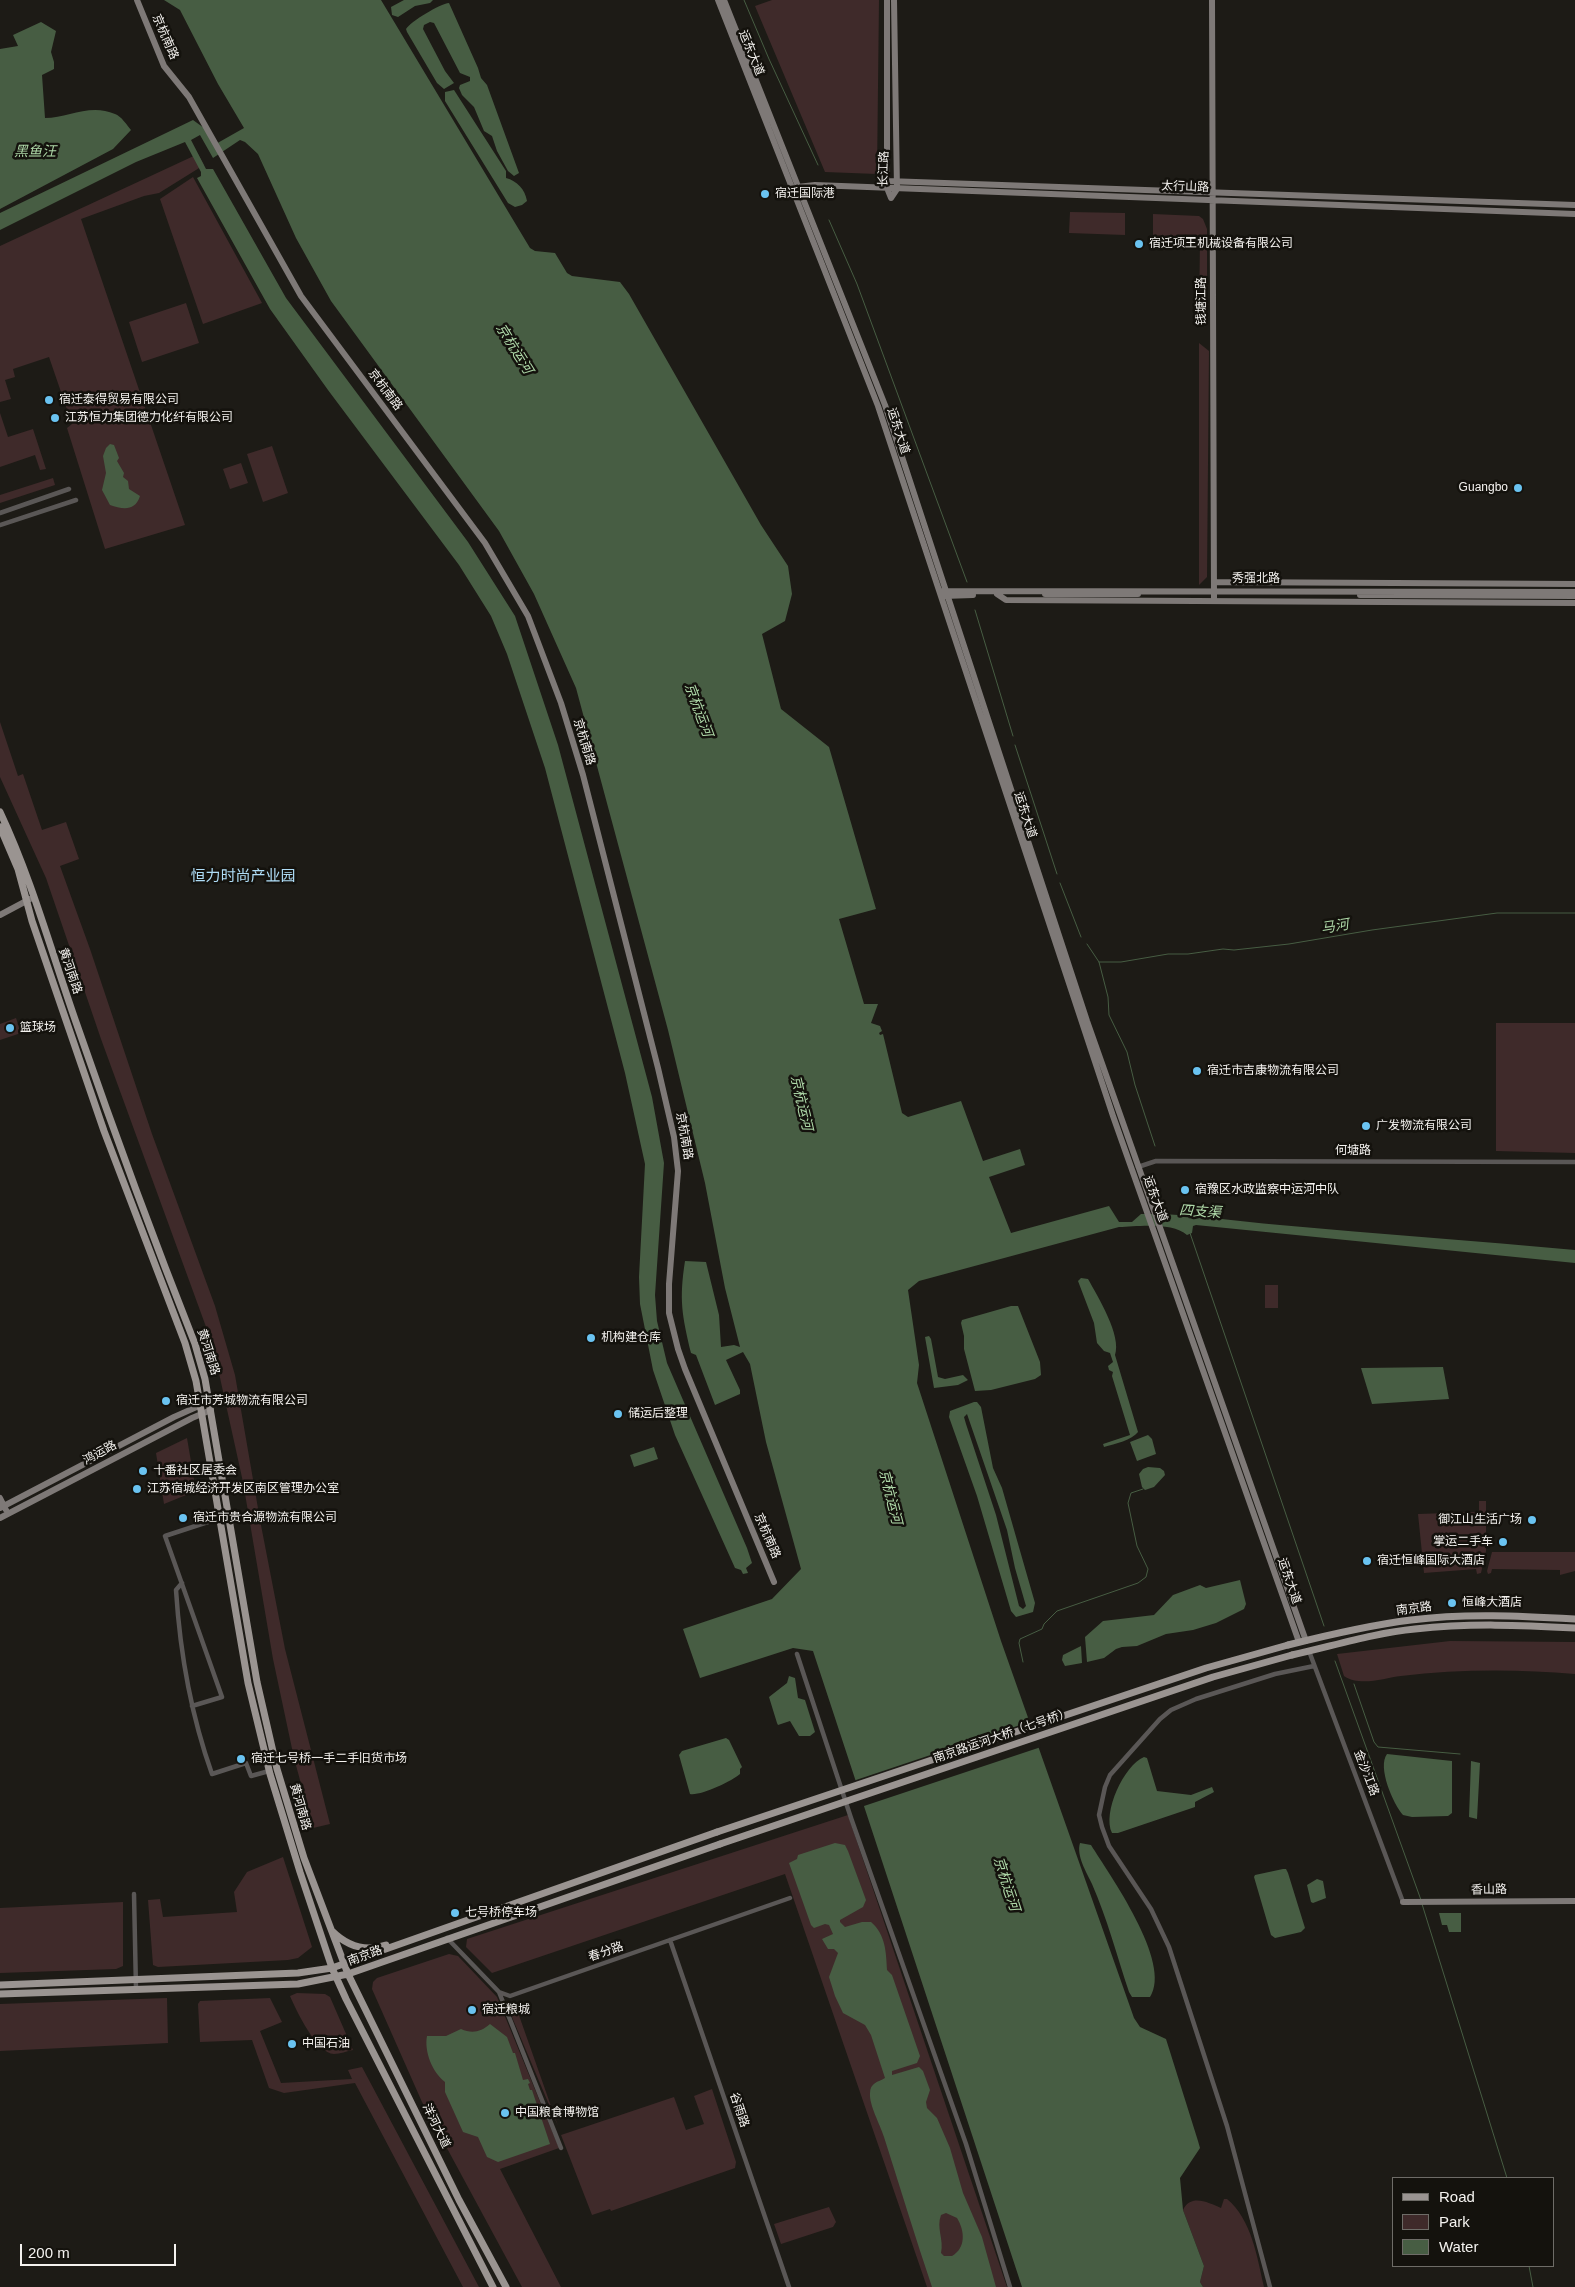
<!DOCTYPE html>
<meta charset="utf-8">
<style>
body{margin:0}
#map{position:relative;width:1575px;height:2287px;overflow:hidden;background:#1d1b16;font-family:Arial,sans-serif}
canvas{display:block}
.legend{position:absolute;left:1392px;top:2177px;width:162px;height:90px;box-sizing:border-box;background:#14120d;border:1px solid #6e6c67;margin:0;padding:6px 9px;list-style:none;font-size:15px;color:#f4f2ef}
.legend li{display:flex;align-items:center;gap:10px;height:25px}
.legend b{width:25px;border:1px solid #6e6c67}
.scale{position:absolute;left:20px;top:2244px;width:156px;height:22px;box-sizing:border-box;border:2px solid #f4f2ef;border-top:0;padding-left:6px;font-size:15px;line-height:18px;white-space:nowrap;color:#f4f2ef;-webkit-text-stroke:4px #14120d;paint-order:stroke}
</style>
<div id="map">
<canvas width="1575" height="2287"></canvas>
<ul class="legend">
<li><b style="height:6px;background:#9a9491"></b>Road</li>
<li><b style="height:14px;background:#3f2a2a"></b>Park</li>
<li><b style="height:14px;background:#475d43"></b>Water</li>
</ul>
<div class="scale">200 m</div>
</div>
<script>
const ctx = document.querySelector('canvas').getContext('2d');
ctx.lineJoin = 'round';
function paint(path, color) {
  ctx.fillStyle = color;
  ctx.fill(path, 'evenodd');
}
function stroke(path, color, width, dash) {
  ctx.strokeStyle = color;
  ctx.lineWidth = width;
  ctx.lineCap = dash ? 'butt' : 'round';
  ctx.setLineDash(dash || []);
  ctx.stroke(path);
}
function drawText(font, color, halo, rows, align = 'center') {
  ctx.font = font + ' Arial,"Noto Sans SC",sans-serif';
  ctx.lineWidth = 5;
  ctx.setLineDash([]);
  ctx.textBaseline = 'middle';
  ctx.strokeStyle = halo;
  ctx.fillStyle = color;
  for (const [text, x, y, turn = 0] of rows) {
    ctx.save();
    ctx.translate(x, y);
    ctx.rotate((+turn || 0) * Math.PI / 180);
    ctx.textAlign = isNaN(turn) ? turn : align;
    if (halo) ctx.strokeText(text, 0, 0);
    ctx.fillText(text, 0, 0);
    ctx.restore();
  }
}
const green = new Path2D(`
 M772,0H879L877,174L825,172L755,6Z
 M198,154L204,165L159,193L144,196L81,219L185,525L105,549L67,428L72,424L49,357L13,369L15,377L5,380L11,399L0,402V246Z
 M193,177L262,303L203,324L160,199Z
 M1070,212L1125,213V235L1069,233Z
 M1153,214L1199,216L1203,219L1207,229V319L1199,322L1200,237L1153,236Z
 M186,303L199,343L142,362L129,322Z
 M1199,343L1209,351L1207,577L1199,585Z
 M0,413L8,437L33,429L46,469L40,470L35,455L0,467Z
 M272,446L288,493L263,502L247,454Z
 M241,463L248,483L230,489L223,469Z
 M53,478L55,485L0,503V495Z
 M0,722L18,776L23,774L42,830L66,822L79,859L60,866L90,949L152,1134L215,1306L235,1375L260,1520L285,1649L330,1824L313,1828L294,1758L273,1659L243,1482L213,1346L101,1039L46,878L0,777Z
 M16,1018L21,1033L0,1040V1024Z
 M1496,1023H1575V1153L1496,1151Z
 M1265,1285H1278V1308H1265Z
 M187,1438L196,1491L164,1504L156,1453Z
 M1479,1501H1486V1551L1481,1573L1477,1574L1476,1569L1424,1573L1418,1514L1479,1512Z
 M1492,1552H1575V1571L1560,1575V1570L1492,1569L1491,1573L1488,1574L1487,1571Z
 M1450,1641L1575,1642V1674C1518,1669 1458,1669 1401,1676C1384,1678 1360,1687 1344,1676L1337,1654Z
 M848,1815L1007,2287H927L785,1874L492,1973L466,1947L467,1939Z
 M283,1857L312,1947L298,1958L288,1960L158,1967L153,1965L148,1900L160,1899L163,1917L237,1912L234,1892L247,1872Z
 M123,1902V1966L116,1969L0,1973V1908Z
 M449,1954L458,1956L497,1997L559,2148L500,2169L561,2287H522L422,2102L372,1989L373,1982L377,1978Z
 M297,1993L325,1994L330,1997L353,2050C347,2051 340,2054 334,2054C317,2054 296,2010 290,1996Z
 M167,1998L168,2043L0,2051V2004Z
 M270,1998L282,2022L260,2031L281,2083L352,2079L348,2070L362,2067L479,2287H463L355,2083L284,2093L269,2088L252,2040L200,2042L198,2004L200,2001Z
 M515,2004L558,2126L509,2010V2007Z
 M712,2089L736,2162L735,2168L611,2211L610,2209L592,2215L561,2135L674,2097L686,2130L704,2124L694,2096Z
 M1224,2199H1227C1252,2220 1257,2257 1264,2287H1203L1200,2282L1204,2266L1183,2210C1191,2193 1209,2203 1221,2208Z
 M829,2207L836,2222L833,2227L781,2244L774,2224Z`);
const water = new Path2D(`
 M164,0H381L530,248L535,251L555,253L567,273L572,276L620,282L629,294L761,525L788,566L792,594L785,621L762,634L781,709L829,747L876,909L839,919L864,1004H878L871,1023L880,1026L882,1031L879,1033L880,1035L883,1034L902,1113L908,1117L961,1101L983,1161L1020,1149L1025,1165L989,1177L1011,1233L1109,1206L1119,1222H1132L1141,1214C1189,1213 1233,1221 1280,1225C1379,1234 1477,1241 1575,1250V1263L1196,1225L1193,1226L1192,1233L1187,1235C1173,1222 1138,1226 1119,1227L919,1281L908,1290L919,1365L917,1383L1001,1641L1134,2018L1140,2027L1166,2039L1198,2141L1200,2148L1180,2178L1183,2210L1204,2266L1200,2282L1203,2287H1022L813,1651L793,1648L700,1678L683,1629L772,1599L801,1569L766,1442L750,1364L743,1352L726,1360L740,1390V1394L715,1405L696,1355L691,1353C682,1315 679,1300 685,1261L706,1262L719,1315L721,1347L734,1345L740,1347L725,1288L705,1183L668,1030L576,688L534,594L499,531L331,301L296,238L258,154L245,142L240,140L213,158L200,135L191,140L206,169H213L286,298L468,542L515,616L558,745L652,1097L664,1163L655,1295L657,1321L667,1363L747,1548L752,1563L746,1568L748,1573L743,1574L741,1570L735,1568L675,1435L653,1370L640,1304L639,1277L645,1164L625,1073L545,768L507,654L491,616L459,565L328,390L270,309L197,178L201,176V172L185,142L136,162L0,230V213L193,120L204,128L214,145L244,128L218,84L180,10Z
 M404,0H433L430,3L415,6L398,17L392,15L391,7Z
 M449,3L478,68L481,78L487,85L519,173L514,176L508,171L497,151L492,136L484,131L474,107L462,95L459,88L460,85L470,81V77L460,73L434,23L430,22L424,25L423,29L445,71L454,83L444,89L437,83L407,32L406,29C411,21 440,4 449,3Z
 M41,22L56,31L51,52L54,62V69L42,75L45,118C68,118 90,103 115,114C121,116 127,125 131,130L113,149L0,209V49L18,46L13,35Z
 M454,90L506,171V178C517,181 525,189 527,201L522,205L515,207L508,203L445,101V92Z
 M110,444L114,445L119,458L117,461L124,473L123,477L128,481L129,489L140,496C135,512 122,509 110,505L102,490L106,473L103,456L106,448Z
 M1081,1278L1088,1279C1098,1297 1122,1336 1115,1355L1138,1432C1132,1440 1115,1444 1104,1447L1103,1444L1130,1435L1112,1376L1113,1372L1109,1370L1108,1366L1113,1362L1110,1353L1104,1351L1097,1343L1094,1323L1078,1281Z
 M1011,1306H1018L1040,1362L1041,1375L1035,1379L991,1390L975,1391L964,1349V1336L961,1323L962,1320Z
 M929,1336L931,1339L938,1377L945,1379L963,1375L968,1380L958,1385L934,1388L925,1337Z
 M1443,1367L1449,1399L1372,1404L1361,1368Z
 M974,1402H977L981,1407L993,1468L1002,1488L1035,1603L1033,1612L1016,1617L1011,1611L977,1496L949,1417L950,1411ZM967,1414L1007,1530L1015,1568L1026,1606L1023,1609L1019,1606L996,1515L966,1424L964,1417Z
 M1148,1435L1152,1439L1156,1454L1137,1461L1130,1442Z
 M654,1447L658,1459L634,1467L630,1455Z
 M1148,1467L1160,1468L1164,1471L1165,1475L1154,1487L1145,1490L1142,1487L1139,1474L1143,1469Z
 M1240,1580L1246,1604L1244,1609L1216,1623L1193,1630L1166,1634L1137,1646L1122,1647L1116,1649L1104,1658L1087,1662L1085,1637L1103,1621L1154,1615L1173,1595L1200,1585L1206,1588Z
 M1081,1646L1082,1663L1065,1666L1062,1660L1063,1655Z
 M789,1676L795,1678L798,1698L805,1700L815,1732L810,1736H799L790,1721L778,1725L777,1723L769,1697L787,1683Z
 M726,1738L729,1740L742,1767L740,1769V1774C732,1781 701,1796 690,1794L679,1755L682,1751Z
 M1387,1754L1452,1761V1813L1448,1816L1412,1817L1403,1815C1393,1804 1377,1767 1387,1754Z
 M1144,1757L1147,1758L1157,1791L1191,1795L1212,1787L1214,1792L1195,1802V1807L1118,1833H1112C1102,1813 1124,1765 1144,1757Z
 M1471,1761L1480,1763L1477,1819L1469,1817Z
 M835,1843L845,1845L848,1851L866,1900L863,1907L840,1920V1922L845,1927L862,1922H871C886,1935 886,1953 887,1970L892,1975L920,2056L917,2063L892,2071V2075L919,2067L923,2071L930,2090L926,2102L927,2108L937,2118L950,2148L963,2193L982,2237L996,2287H932C915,2237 900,2187 884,2137C880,2124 869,2105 870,2093C870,2083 878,2082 885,2078L871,2035L865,2025L843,2013L835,1996L829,1977L838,1953L834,1949H828L822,1939L833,1934L829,1925L825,1924L814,1928L811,1925L789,1863L797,1859L798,1855ZM946,2213L957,2218C965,2231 966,2248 952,2256H944L941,2253C944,2239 936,2228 941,2215Z
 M1080,1843L1091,1845C1109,1874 1173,1963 1150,1997H1132L1129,1992C1117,1956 1107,1918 1092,1884C1087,1873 1076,1856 1080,1843Z
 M1283,1869H1286L1288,1873L1305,1928L1301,1932L1275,1938L1271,1935L1254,1877L1255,1875Z
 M1317,1879L1323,1881L1326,1898L1313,1903L1311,1902L1307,1885Z
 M1439,1913H1461V1932H1449L1447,1925H1442Z
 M490,2024L507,2037L513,2053H515L523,2080L528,2079L530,2083L528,2084L530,2090H532L550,2144L498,2162L487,2157L478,2137L463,2132L445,2092V2082C432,2072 424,2051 427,2036H446L461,2029C472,2034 481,2032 490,2024Z`);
const pier = new Path2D(`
 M1032,1721L1041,1747L861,1807L853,1781Z`);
const stream = new Path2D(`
 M744,0L769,59L818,165
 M829,220L857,284L967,582
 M975,610L1013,736
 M1015,745L1057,874
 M1060,883L1081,937
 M1087,944L1099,962L1108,997L1109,1015L1127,1052L1135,1085L1155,1146
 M1099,962H1121L1168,954H1188L1223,949L1234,950L1289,944L1372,930L1497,913H1575
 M1190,1233L1324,1626
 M1335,1661L1421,1900
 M1023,1662L1019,1643L1020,1639L1042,1629L1044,1624L1057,1611L1138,1583L1146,1577L1148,1569L1137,1546L1128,1503L1131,1493L1143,1489
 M1354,1684L1374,1742L1378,1747L1460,1754
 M1422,1904L1507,2178
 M1529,2266L1533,2287`);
const street = new Path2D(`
 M0,513L69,489
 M0,525L76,500
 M1138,1167L1156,1161L1575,1162
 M182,1583L176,1590C180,1653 191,1715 212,1774L246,1763L251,1776L269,1771
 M1309,1651L1403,1902
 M797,1654L851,1818L966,2144L1010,2287
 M192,1706L222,1697L165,1536L220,1518
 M134,1894L136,1989
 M447,1938L499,1992L510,1996L790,1898
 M670,1940L789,2287
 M499,1992L561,2148
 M1270,2287L1227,2126L1169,1947L1151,1909L1109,1846L1102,1827L1099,1815L1105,1787L1110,1775L1160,1719L1171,1710L1196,1699L1275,1674L1314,1666`);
const secondary = new Path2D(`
 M137,0L164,66L189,97L301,296L485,543L528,616L561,703L583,775L658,1068L674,1137L678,1171L669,1284V1313L678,1349L685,1369L774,1582
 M718,0L878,406L1113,1116L1299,1642
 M724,0L885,405L1087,1021L1306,1641
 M887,0V188L891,198L897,189L894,0
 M1212,0L1214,601
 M887,181L1575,205
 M797,187L815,185L1575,214
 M1214,582L1575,584
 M941,591L1575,592
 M997,594L1006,600L1575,603
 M1045,594H1138
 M1360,595L1575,596
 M943,596L973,595
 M0,915L30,899
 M0,1498L6,1510
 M0,1508L174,1417L210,1401
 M0,1518L192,1418L211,1410
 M1403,1902L1575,1901`);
const primary = new Path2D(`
 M0,812C32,880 52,954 77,1025C114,1132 153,1238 195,1344L205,1379L257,1682L277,1769L304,1858L348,1974L459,2200L506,2287
 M0,827L18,869L32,921L104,1131L185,1343L196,1381L248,1683L270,1774L300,1872L332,1968L346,1999L493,2287
 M1288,1645C1328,1635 1370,1625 1411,1620C1465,1613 1521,1616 1575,1619
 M1292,1655C1333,1646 1374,1633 1415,1629C1468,1623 1522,1625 1575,1628
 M332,1931C347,1946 365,1952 386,1945
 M0,1985L298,1973L332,1968L717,1832
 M0,1994L298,1984L348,1974L720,1844`);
const primaryBridge = new Path2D(`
 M717,1832L1206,1668L1288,1645
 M720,1844L1213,1677L1292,1655`);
const markers = [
 [765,194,5,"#6ac3f1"],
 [1139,244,5,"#6ac3f1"],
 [49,400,5,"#6ac3f1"],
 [55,418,5,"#6ac3f1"],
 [1518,488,5,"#6ac3f1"],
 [10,1028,5,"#6ac3f1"],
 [1197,1071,5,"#6ac3f1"],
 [1366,1126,5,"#6ac3f1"],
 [1185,1190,5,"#6ac3f1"],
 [591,1338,5,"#6ac3f1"],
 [166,1401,5,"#6ac3f1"],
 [618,1414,5,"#6ac3f1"],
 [143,1471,5,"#6ac3f1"],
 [137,1489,5,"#6ac3f1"],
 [183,1518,5,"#6ac3f1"],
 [1532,1520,5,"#6ac3f1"],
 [1503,1542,5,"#6ac3f1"],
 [1367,1561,5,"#6ac3f1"],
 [1452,1603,5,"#6ac3f1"],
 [241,1759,5,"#6ac3f1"],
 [455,1913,5,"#6ac3f1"],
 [472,2010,5,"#6ac3f1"],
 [292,2044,5,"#6ac3f1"],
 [505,2113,5,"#6ac3f1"]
];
const streetNames = [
 ["京杭南路",165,37,67],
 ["运东大道",751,53,68],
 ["长江路",884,169,-88],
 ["太行山路",1185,187,2],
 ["钱塘江路",1202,301,-90],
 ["京杭南路",385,390,53],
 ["运东大道",898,431,72],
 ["秀强北路",1256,579],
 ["京杭南路",584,742,73],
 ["运东大道",1025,815,72],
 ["黄河南路",70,971,71],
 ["京杭南路",684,1136,80],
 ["何塘路",1353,1151],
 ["运东大道",1155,1199,70],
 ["黄河南路",208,1352,72],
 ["鸿运路",100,1453,-28],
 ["京杭南路",767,1536,67],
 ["运东大道",1289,1581,71],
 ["南京路",1414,1609,-7],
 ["南京路运河大桥（七号桥）",1002,1736,-19],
 ["金沙江路",1366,1773,69],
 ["黄河南路",300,1807,74],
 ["香山路",1489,1890,-1],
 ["春分路",606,1952,-19],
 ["南京路",365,1956,-20],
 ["谷雨路",739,2110,71],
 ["洋河大道",436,2126,64]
];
const poiNames = [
 ["宿迁国际港",775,194],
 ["宿迁项王机械设备有限公司",1149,244],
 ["宿迁泰得贸易有限公司",59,400],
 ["江苏恒力集团德力化纤有限公司",65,418],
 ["Guangbo",1508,488,"right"],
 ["篮球场",20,1028],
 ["宿迁市吉康物流有限公司",1207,1071],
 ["广发物流有限公司",1376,1126],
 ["宿豫区水政监察中运河中队",1195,1190],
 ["机构建仓库",601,1338],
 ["宿迁市芳城物流有限公司",176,1401],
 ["储运后整理",628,1414],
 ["十番社区居委会",153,1471],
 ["江苏宿城经济开发区南区管理办公室",147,1489],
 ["宿迁市贵合源物流有限公司",193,1518],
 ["御江山生活广场",1522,1520,"right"],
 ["掌运二手车",1493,1542,"right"],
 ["宿迁恒峰国际大酒店",1377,1561],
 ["恒峰大酒店",1462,1603],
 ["宿迁七号桥一手二手旧货市场",251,1759],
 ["七号桥停车场",465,1913],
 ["宿迁粮城",482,2010],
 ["中国石油",302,2044],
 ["中国粮食博物馆",515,2113]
];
const waterNames = [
 ["黑鱼汪",35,152],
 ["京杭运河",514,349,58],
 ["京杭运河",698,710,70],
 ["马河",1335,927,-9],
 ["京杭运河",801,1103,77],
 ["四支渠",1200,1212,4],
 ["京杭运河",890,1497,76],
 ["京杭运河",1006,1884,72]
];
const quarterNames = [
 ["恒力时尚产业园",243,877]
];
paint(green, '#3f2a2a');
paint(water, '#475d43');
paint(pier, '#1d1b16');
stroke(stream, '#475d43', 1);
stroke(street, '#5a5756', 4.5);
stroke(secondary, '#7e7977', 6);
stroke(primary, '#9a9491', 7);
stroke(primaryBridge, '#9a9491', 7);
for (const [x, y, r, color] of markers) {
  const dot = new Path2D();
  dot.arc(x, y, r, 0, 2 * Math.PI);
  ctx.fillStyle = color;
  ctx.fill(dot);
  stroke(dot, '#14120d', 2);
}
drawText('12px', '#f4f2ef', '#14120d', streetNames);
drawText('12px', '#f4f2ef', '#14120d', poiNames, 'left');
drawText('italic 14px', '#aed8a8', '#14120d', waterNames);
drawText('15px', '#afddf7', '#14120d', quarterNames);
</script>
